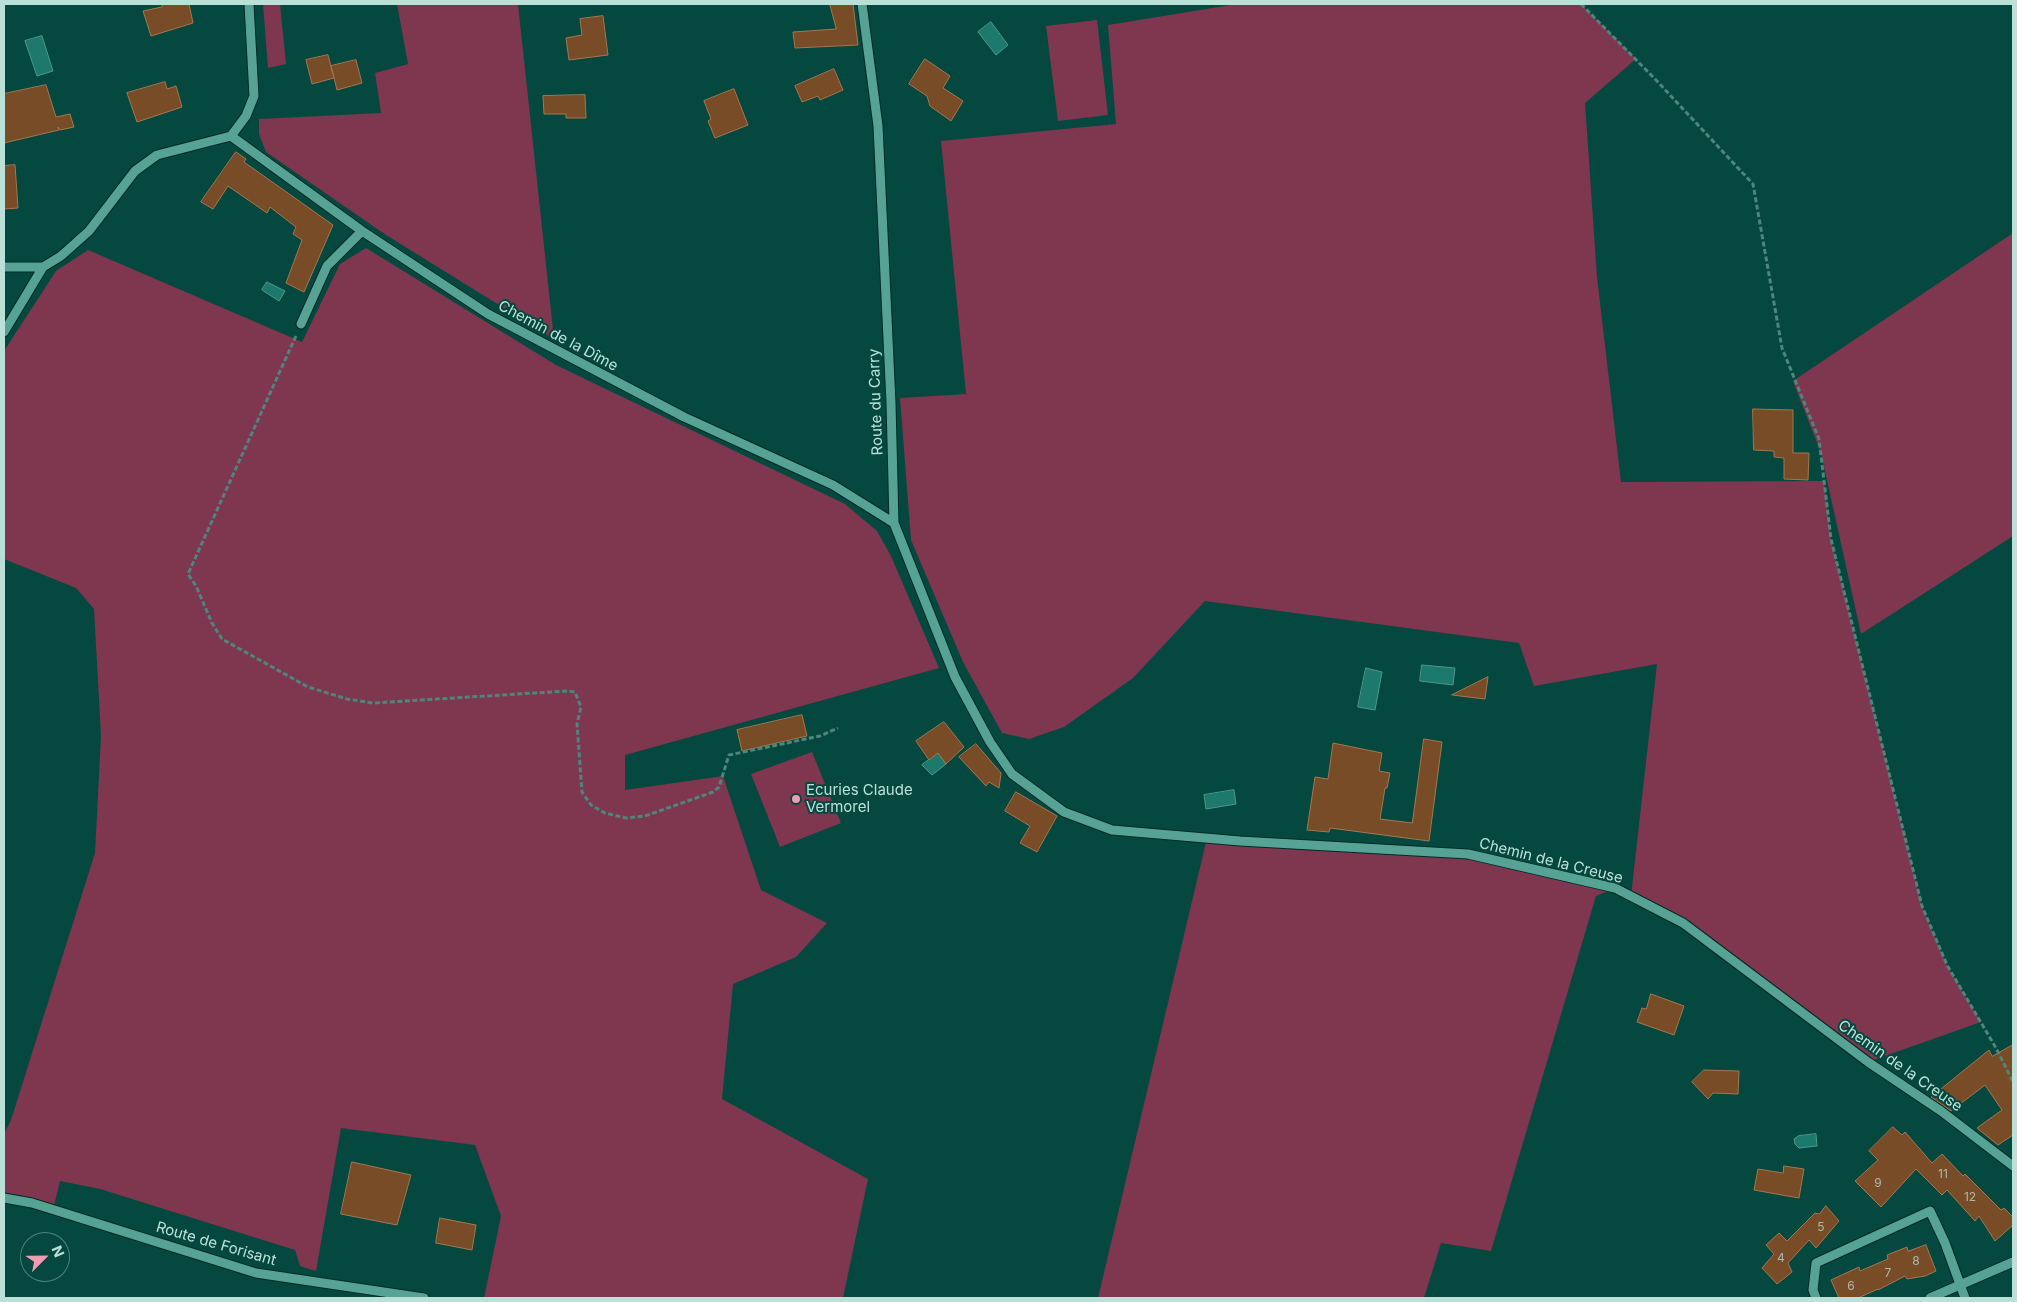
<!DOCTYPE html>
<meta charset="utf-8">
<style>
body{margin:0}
#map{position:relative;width:2017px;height:1302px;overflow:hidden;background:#05483f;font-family:Inter,sans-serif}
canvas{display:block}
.frame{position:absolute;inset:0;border:5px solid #bbe0d8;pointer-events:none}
.north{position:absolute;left:20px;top:1232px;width:50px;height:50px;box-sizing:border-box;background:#05483f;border:1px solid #4e857c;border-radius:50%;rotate:67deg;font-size:14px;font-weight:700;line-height:20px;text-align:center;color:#bbe0d8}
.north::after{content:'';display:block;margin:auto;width:18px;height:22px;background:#f19ab3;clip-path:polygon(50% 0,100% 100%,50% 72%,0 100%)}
</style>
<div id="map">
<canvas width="2017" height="1302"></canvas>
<div class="frame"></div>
<div class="north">N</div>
</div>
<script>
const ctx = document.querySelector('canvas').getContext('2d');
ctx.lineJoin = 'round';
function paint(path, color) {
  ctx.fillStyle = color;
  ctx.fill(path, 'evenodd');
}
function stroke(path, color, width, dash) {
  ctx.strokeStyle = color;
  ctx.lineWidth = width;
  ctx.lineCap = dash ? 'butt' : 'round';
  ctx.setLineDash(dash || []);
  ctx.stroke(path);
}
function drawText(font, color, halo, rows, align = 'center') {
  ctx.font = font + ' Inter,sans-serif';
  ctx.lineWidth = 4;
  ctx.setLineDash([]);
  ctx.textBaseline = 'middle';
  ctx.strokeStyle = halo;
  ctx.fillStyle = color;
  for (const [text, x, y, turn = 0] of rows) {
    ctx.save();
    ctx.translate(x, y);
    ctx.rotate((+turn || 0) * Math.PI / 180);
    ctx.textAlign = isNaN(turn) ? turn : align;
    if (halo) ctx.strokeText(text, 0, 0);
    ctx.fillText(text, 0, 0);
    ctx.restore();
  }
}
const green = new Path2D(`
 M263,4H280L286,64L268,68Z
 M397,4H518L554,339L386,235L266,152L259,134V119L381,113L375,73L408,64Z
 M1237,4H1581L1636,59L1585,103L1597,277L1621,482L1824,481L1831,539L1922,906L1947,965L1981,1022L1868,1062L1683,923L1631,896L1657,664L1534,686L1519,643L1205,601L1133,678L1064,727L1029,739L1002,733L963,662L911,540L900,398L966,394L941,141L1116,124L1108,25Z
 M1097,20L1108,115L1058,121L1046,26Z
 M2013,233V536L1861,634L1821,453L1793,381Z
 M366,248L556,365L845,504L877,531L891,556L939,668L625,755V790L723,776L761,890L827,923L796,957L733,984L722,1099L868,1179L843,1298H484L501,1216L475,1145L341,1128L316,1271L300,1266L295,1250L100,1189L60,1181L53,1210L4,1198V1134L11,1120L95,853L101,736L94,609L76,588L4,559V351L56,271L88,250L302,342L340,264Z
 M812,752L841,823L780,847L751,774Z
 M1207,838L1468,854L1615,888L1596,896L1491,1251L1441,1243L1424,1298H1098Z`);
const water = new Path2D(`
 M991,22L1008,45L996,55L978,32Z
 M42,36L53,71L37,76L25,41Z
 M267,282L285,291L279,301L262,290Z
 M1422,665L1455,668L1453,685L1420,681Z
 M1366,668L1382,672L1375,710L1358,707Z
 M938,753L946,764L932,775L922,765Z
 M1234,790L1236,804L1206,809L1204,795Z
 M1816,1134L1817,1146L1799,1148L1795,1144L1794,1139L1798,1136Z`);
const building = new Path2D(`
 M162,4H189L193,23L151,36L143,11L162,7Z
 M830,4H853L858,45L795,48L793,32L836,29Z
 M603,16L608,55L569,60L566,38L582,35L580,19Z
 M328,55L334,78L312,84L306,60Z
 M925,59L950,76L943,88L963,101L951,121L930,106L927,96L909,84Z
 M356,60L362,83L337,90L331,66Z
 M834,69L843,90L820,100L818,96L802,102L795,86Z
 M165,82L167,89L176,86L182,107L137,122L127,93Z
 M46,85L56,117L70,114L74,127L60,130L58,127L59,130L4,143V94Z
 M734,89L748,125L715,138L708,121L711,119L704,101Z
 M585,95L586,118H566V114H544L543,96Z
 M236,152L246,159L244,162L333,225L304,292L286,283L302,240L293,234L296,227L270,207L267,213L228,186L213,209L201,202Z
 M15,165L18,208L4,209V166Z
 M1753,409L1793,410V453H1809L1808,480L1784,479V458L1774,457V451L1754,450Z
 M1488,677L1485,699L1452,695Z
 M802,715L807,736L742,751L737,730Z
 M944,722L964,747L946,764L938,753L929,760L916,741Z
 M1424,739L1442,742L1429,841L1330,828L1329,832L1307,830L1315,777L1328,779L1333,743L1382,753L1379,771L1390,773L1387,788H1385L1380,819L1412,823Z
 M976,744L1001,773L999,788L989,782L986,786L959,757Z
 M1016,792L1057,816L1037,852L1020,843L1030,826L1005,811Z
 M1651,994L1684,1006L1674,1035L1637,1022L1642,1008L1646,1009Z
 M2013,1045V1135L1998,1145L1977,1128L2002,1110L1985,1085L1951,1111L1931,1097L1989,1050L1992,1056Z
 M1704,1070L1739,1071L1738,1094L1713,1093L1708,1099L1692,1082Z
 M1893,1127L1902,1135L1905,1132L1932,1163L1942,1154L1963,1176L1965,1174L2001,1210L2004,1208L2013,1217V1225L1995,1241L1979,1216L1975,1221L1947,1190L1942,1195L1916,1169L1881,1207L1855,1181L1878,1160L1869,1151Z
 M352,1162L411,1175L397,1225L341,1214Z
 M1784,1166L1804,1169L1799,1198L1754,1190L1758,1169L1783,1173Z
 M1826,1206L1839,1221L1816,1248L1809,1240L1788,1263L1792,1272L1777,1284L1762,1268L1774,1254L1766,1245L1779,1233L1787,1241L1815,1213L1819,1214Z
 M440,1218L476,1225L472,1250L436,1243Z
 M1926,1245L1936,1271L1925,1276L1907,1279L1905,1276L1878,1290V1289L1858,1298H1839L1831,1280L1859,1267L1860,1271L1888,1259L1887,1255L1907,1247L1908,1251Z`);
const path = new Path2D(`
 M1581,4L1656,80L1753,184L1782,348L1819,439L1831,539L1922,906L1947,965L1996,1048L2013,1082
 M296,336L188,574L196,586L212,623L222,639L308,687L347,699L373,703L567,691L575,692L581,707L577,724L582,792L591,805L605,813L626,818L645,816L713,792L719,787L729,755L820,736L838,728`);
const minor = new Path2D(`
 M862,4L878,126L891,403L894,523L955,677L990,742L1012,774L1064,812L1112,830L1240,841L1468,854L1615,888L1683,923L1868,1062L1941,1111L2013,1166
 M231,136L362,231L488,314L684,417L833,485L894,523
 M231,136L246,116L254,96L249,4
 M4,267H43
 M301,324L327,266L362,231
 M4,332L43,267L61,256L89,231L135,171L157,155L231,136
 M4,1198L32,1203L256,1273L424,1298
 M1816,1298L1813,1290L1816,1263L1930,1211L1945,1243L1965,1298
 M1930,1298L2013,1262`);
const markers = [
 [796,799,5,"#f19ab3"]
];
const numberNames = [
 ["11",1943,1174],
 ["9",1878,1183],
 ["12",1970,1197],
 ["5",1821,1227],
 ["4",1781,1258],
 ["8",1916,1261],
 ["7",1888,1273],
 ["6",1851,1286]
];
const streetNames = [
 ["Chemin de la Dîme",558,336,28],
 ["Route du Carry",876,402,-92],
 ["Chemin de la Creuse",1551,861,14],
 ["Chemin de la Creuse",1900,1066,35],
 ["Route de Forisant",216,1244,16]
];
const poiNames = [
 ["Ecuries Claude",806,790],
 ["Vermorel",806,807]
];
paint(green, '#7f364f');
paint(water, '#1c796c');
stroke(water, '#4c988c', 1);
paint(building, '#774c26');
stroke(building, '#a57750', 1);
stroke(minor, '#002b25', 11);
stroke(path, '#4e857c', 3, [5, 2.5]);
stroke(minor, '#56a295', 9);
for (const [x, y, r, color] of markers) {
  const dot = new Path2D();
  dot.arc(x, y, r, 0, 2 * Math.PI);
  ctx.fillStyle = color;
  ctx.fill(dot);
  stroke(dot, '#05483f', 2);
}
drawText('12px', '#aabbac', null, numberNames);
drawText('15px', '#bbe0d8', '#05483f', streetNames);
drawText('15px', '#bbe0d8', '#05483f', poiNames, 'left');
</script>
